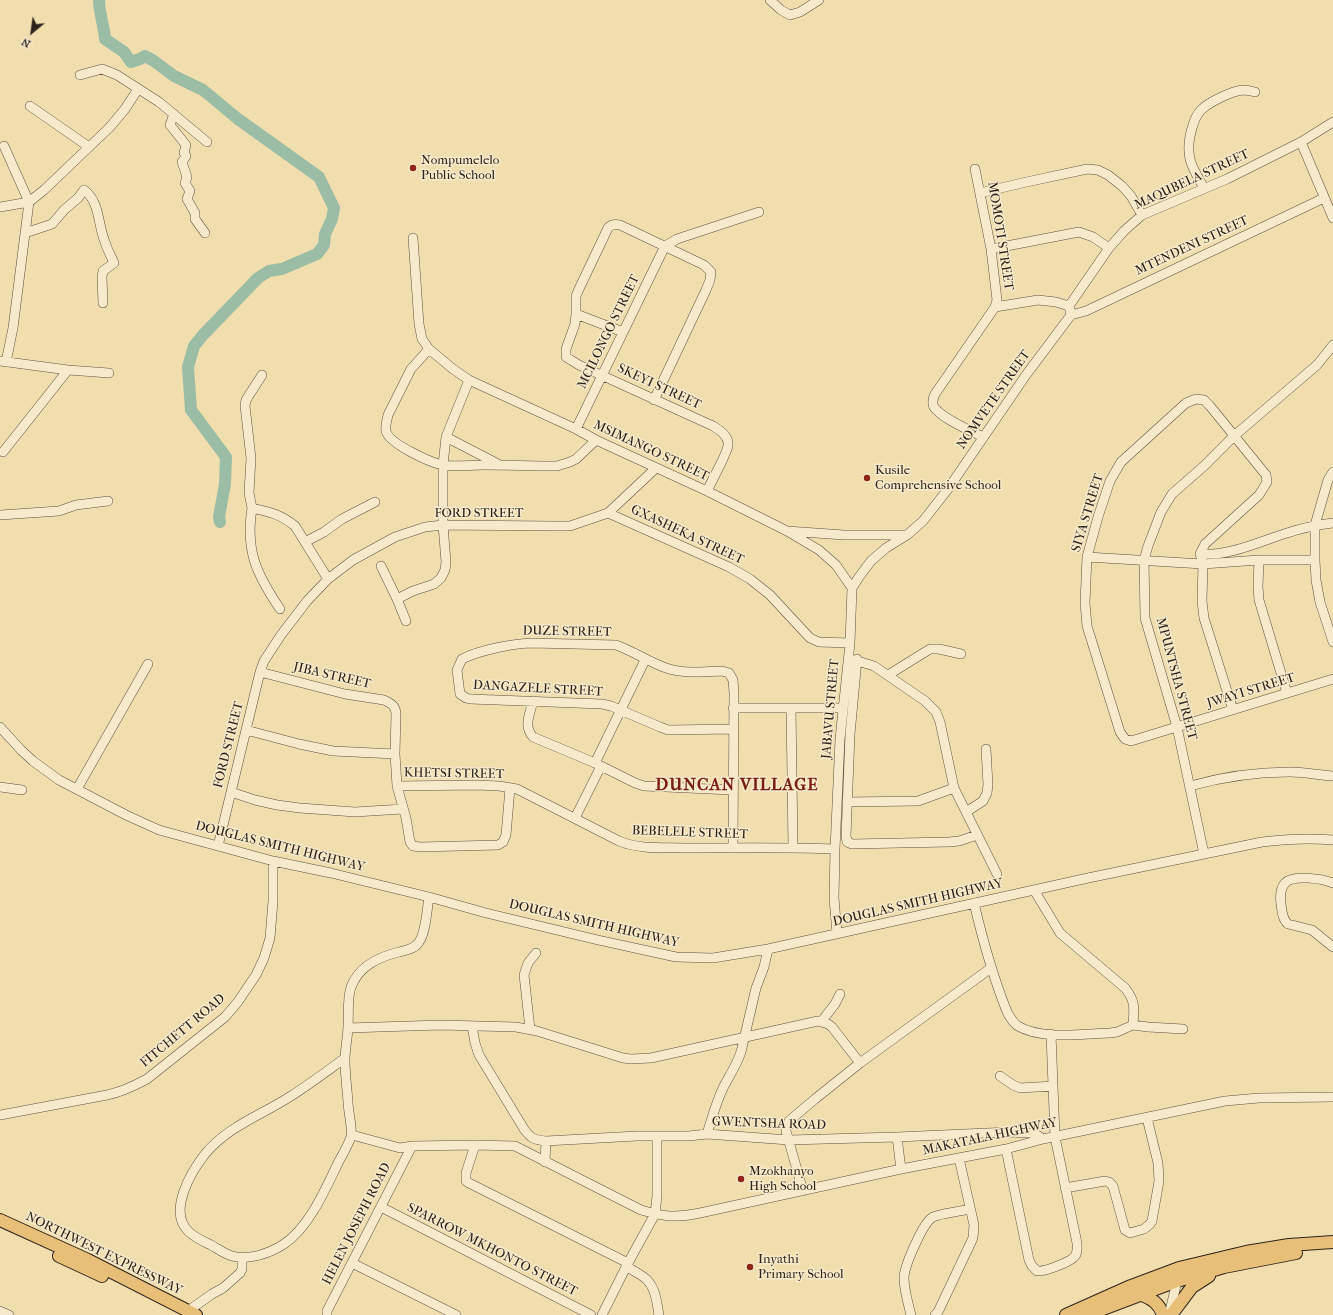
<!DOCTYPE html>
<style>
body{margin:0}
#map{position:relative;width:1333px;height:1315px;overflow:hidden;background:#f1deaf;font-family:"IM FELL French Canon",serif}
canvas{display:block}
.north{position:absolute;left:12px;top:12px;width:40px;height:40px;-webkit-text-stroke:3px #f6eacb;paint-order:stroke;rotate:209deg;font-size:11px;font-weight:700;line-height:16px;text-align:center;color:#2c221a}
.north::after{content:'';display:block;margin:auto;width:14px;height:18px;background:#2c221a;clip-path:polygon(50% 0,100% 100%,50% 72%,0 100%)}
</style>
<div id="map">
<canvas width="1333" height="1315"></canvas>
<div class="north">N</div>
</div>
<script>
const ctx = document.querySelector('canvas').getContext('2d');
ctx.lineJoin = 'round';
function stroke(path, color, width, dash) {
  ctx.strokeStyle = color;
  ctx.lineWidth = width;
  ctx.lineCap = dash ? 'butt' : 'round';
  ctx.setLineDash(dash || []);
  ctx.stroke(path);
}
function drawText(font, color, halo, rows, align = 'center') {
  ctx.font = font + ' "IM FELL French Canon",serif';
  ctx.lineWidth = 3;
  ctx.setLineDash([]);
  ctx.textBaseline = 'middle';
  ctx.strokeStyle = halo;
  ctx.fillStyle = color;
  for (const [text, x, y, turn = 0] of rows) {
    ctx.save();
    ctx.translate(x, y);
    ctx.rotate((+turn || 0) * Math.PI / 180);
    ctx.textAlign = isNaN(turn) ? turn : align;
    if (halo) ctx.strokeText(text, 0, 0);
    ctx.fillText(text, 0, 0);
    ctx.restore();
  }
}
const river = new Path2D(`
 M99,0C99,13 104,25 105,39L124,52L131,62L140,59L145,56L154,61L174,76L203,90L238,119L319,177L334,208L332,219L325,234L324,245L317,254L282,269L269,271L258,278L203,335L194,346L188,367L191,410L226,457L225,484L219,517L220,522`);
const minor = new Path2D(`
 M770,0L781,10L790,15L800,12L819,0
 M80,75L102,69L117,75L159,102L207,142
 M30,106L89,147
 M174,114L170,125L186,145L184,153L186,156L182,162L187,177L185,183L190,191L187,199L195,213V219L205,233
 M1301,142L1333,218
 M4,146L29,202L13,328L6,362
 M975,169L991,249L997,300L995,307L935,394C933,398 932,403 934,407C941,418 971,431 983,437
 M1204,188C1198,177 1189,164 1189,151C1188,140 1193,118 1201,110C1209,102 1232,91 1243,90C1247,90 1251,91 1255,92
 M980,193L1022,183L1087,169L1098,170L1108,175L1122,186L1131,196L1142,215
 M0,207L29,202L44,190L110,127L125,109L138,89
 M25,233L52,224L64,210L78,198L84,190C100,201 98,226 105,242C107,249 111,256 114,263L103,271L102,277L103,303
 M413,238L419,324L422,339L429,349L453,369L469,380L576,429L596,440L707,491L787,531L819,550L836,565L852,588
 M665,246L677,239L759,212
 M991,249L1079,232L1093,237L1109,248
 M995,307L1038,300L1056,302L1069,306
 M576,314L575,324L566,349V357L579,365L713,426C720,430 729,436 728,445C728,452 711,482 707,491
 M1071,315L1069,306L1109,248L1124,231L1142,215L1227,179L1301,142L1333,122
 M1071,315L1086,311L1324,198
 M623,332L576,314V296L579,289L608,228C611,224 615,224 620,225L704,265L711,272L710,280L706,290L654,400
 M429,349L411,369L388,415C387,420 385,426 386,431C389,444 430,462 442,465C453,467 471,465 483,465C507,465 532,466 557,466L570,462L576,459L596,440
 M0,361L68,370L109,373
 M576,429L665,246
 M446,437L498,464
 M3,452L68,370
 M1333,472L1328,480L1315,525V560L1316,580L1320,602L1333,642
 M252,508L249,493L251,458L245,406L246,400L262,375
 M608,513L729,567L750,579L770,595L810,638L819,642L850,643
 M0,515L59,511L76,505L108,501
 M787,531L844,535H906
 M305,542L324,532L342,519L375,502
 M1200,554C1227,557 1261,541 1287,533C1302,528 1317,525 1333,523
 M1087,557L1203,564L1259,560H1315
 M1259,560L1258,587L1259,600L1287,693
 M381,566L397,599L406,621
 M397,599L413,591L434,584L441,578L445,570L446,562L443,525V465L446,437L469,380
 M280,609C257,575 245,551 252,508C270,512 280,514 295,526L328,579
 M851,659L874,666L925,701L936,712L940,722L954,788L997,874
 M857,659L850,734L846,836L847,842L852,844L949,842L959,841L977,835
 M260,672L345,694L384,700C390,703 395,705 396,713L395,754L397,786L406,818L410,842L413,846L420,847L498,845L503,842L506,835L510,788
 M888,675L930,649H939L961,654
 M533,701C530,714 523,726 533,737L595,763L635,783L644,786L732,790
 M733,708H843
 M791,708L793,847
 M1233,710L1204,618L1202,601L1203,564L1200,554L1205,544L1259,495L1267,482L1266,475L1210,406L1204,400L1196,399L1186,403L1121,462L1110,481L1098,517L1087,557L1085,603L1087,626L1120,732L1125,739L1131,741L1333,679
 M0,727L21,750L33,761L59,780L126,815L159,830L273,861L331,873L429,897L486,913L598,940L676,957L713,958L768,949L1088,878L1262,842C1286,839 1309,838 1333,840
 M246,730L299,744L333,751L395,754
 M595,763L645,660
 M397,786L477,785L499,786L517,789L619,841C640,850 666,847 688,848C737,848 786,847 835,849
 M1190,786C1222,777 1257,772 1290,772C1304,772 1319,775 1333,776
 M0,787L22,790
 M77,789L148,664
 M231,792L255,800L277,805L300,808L355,812L403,809
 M847,802L918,801L954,788
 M966,812L983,801L987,793L988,785L986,749
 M575,818L601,766
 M218,846L260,672L264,661L281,635L307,601L328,579L353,560L395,537L425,527L443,525L554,526H570L608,513L656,468
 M733,848L734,693L733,680L729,673L722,671C704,672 684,674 666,668C649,662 633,651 616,645L531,643C511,644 480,650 462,659L457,670L460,694L466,698L470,699L602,704L611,706L660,727L668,730L733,729
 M1204,854L1177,727L1145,618L1144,560L1148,546L1161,512L1172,494L1204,466L1234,436L1317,365L1333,345
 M1333,883C1323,879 1293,874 1285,883C1280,889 1280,897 1281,904C1282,911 1282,919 1288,924L1312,930L1333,947
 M1034,890L1060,933L1125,988C1136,1002 1134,1008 1133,1025
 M974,903C983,941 993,978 1008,1014C1011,1018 1013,1023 1018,1026C1041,1040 1084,1034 1110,1033L1117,1032L1133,1025L1148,1027L1183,1029
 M837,934L834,898L835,849L840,739L850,643L852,588L859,577L871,561L886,548L907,535L923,521L948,489L1026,375L1071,315
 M821,1022L835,1004L840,994
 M472,1026L475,1043L479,1055L524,1129C531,1139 535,1140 546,1141
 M348,1028L441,1025L516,1027L537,1031L623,1058L631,1059L651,1058L818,1021L828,1024L832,1027L860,1063
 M530,1029L524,975L528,963L536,953
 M345,1058C327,1071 310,1084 291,1096C262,1115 228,1126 205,1154C191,1172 168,1211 188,1231C195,1238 203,1241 211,1245C218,1249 225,1254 232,1256C249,1261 270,1253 284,1244C309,1228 326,1188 339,1161C343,1154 348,1145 351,1137C353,1131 348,1110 348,1102C347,1088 345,1074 345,1060C345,1048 348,1037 348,1025C349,1013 347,999 351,987C359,966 378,957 399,952C406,950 415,949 419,942C426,932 427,909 429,897
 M1000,1076L1013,1085L1020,1088L1053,1086
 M0,1115L107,1095C122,1092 134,1086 147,1079L225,1017L237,1003L256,975L264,958L270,938L273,901V861
 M707,1134C712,1118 716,1102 724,1086C730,1075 737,1064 741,1052L756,988L764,967L768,949
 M352,1135L400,1148L412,1146L475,1145L515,1146L641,1210C665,1217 675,1218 700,1213L901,1169L1006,1149L1043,1139L1225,1101L1259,1098L1333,1097
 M897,1137L1010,1132L1030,1133L1037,1135L1043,1139
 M475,1145L466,1173V1181L469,1183L628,1263
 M1006,1149L1029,1260L1032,1266L1037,1271C1044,1272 1071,1262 1075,1256C1078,1252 1077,1248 1077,1243L1055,1137L1051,1034
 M545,1162L546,1141L637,1136H689L707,1134L789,1140L897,1137L901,1169
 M1065,1188L1105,1181L1109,1182L1113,1186L1125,1230L1130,1233L1144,1229L1150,1224L1152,1221L1159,1181L1158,1163L1147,1118
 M803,1191L786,1131V1128L789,1121L815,1099L860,1063L991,968
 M381,1207L591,1315
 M352,1263L456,1315
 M626,1266C633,1271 643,1275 648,1281C656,1290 657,1304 659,1315
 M0,1311L9,1315
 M188,1311L212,1294L223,1288L240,1273L242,1269V1257
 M327,1315V1311L412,1146
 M602,1315L628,1263L655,1214L657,1196V1137
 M911,1315C908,1303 904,1290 904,1278C904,1267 923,1222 933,1217C942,1213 959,1212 969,1209
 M935,1315L938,1312L973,1238L974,1225L959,1158
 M1169,1315L1178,1277`);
const major = new Path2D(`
 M0,1220L88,1260L196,1315
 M59,1256L102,1276
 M1140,1294C1152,1299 1159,1303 1163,1315
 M1066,1315L1131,1286L1179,1268L1246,1252L1289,1245L1333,1242
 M1087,1315L1177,1281L1224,1267L1296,1253
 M1171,1315L1192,1287L1209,1276`);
const markers = [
 [413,168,4,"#8f2418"],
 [867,478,4,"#8f2418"],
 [741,1179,4,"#8f2418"],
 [750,1267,4,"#8f2418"]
];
const poiNames = [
 ["Nompumelelo",421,161],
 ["Public School",421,176],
 ["Kusile",875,471],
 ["Comprehensive School",875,486],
 ["Mzokhanyo",749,1172],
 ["High School",749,1187],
 ["Inyathi",758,1260],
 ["Primary School",758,1275]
];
const streetNames = [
 ["MAQUBELA STREET",1192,180,-25],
 ["MOMOTI STREET",1000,236,81],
 ["MTENDENI STREET",1192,246,-25],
 ["MCILONGO STREET",609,332,-64],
 ["SKEYI STREET",659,387,25],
 ["NOMVETE STREET",994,400,-55],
 ["MSIMANGO STREET",651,451,25],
 ["SIYA STREET",1088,513,-73],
 ["FORD STREET",479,514],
 ["GXASHEKA STREET",687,535,25],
 ["DUZE STREET",567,632,1],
 ["JIBA STREET",332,676,13],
 ["MPUNTSHA STREET",1176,679,75],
 ["DANGAZELE STREET",538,689,3],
 ["JWAYI STREET",1251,691,-17],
 ["JABAVU STREET",831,709,-85],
 ["FORD STREET",229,745,-76],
 ["KHETSI STREET",454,774,1],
 ["BEBELELE STREET",690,833,2],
 ["DOUGLAS SMITH HIGHWAY",280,847,14],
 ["DOUGLAS SMITH HIGHWAY",918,903,-13],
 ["DOUGLAS SMITH HIGHWAY",594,924,13],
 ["FITCHETT ROAD",183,1031,-40],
 ["GWENTSHA ROAD",769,1124,2],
 ["MAKATALA HIGHWAY",990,1137,-12],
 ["HELEN JOSEPH ROAD",357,1224,-63],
 ["SPARROW MKHONTO STREET",492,1250,27],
 ["NORTHWEST EXPRESSWAY",104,1254,26]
];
const districtNames = [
 ["DUNCAN VILLAGE",737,786]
];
stroke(river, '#9cbda5', 12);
stroke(minor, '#5d513f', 10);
stroke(major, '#2c221a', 14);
stroke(minor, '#f6eacb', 9);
stroke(major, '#e8bf78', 12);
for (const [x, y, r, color] of markers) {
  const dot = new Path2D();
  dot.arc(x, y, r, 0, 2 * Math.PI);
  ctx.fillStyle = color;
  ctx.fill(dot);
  stroke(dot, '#f6eacb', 1.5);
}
drawText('13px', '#2c221a', '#f6eacb', poiNames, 'left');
drawText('13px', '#2c221a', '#f6eacb', streetNames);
ctx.letterSpacing = '1px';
drawText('bold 17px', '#7a1f14', '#f6eacb', districtNames);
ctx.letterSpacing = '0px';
</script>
